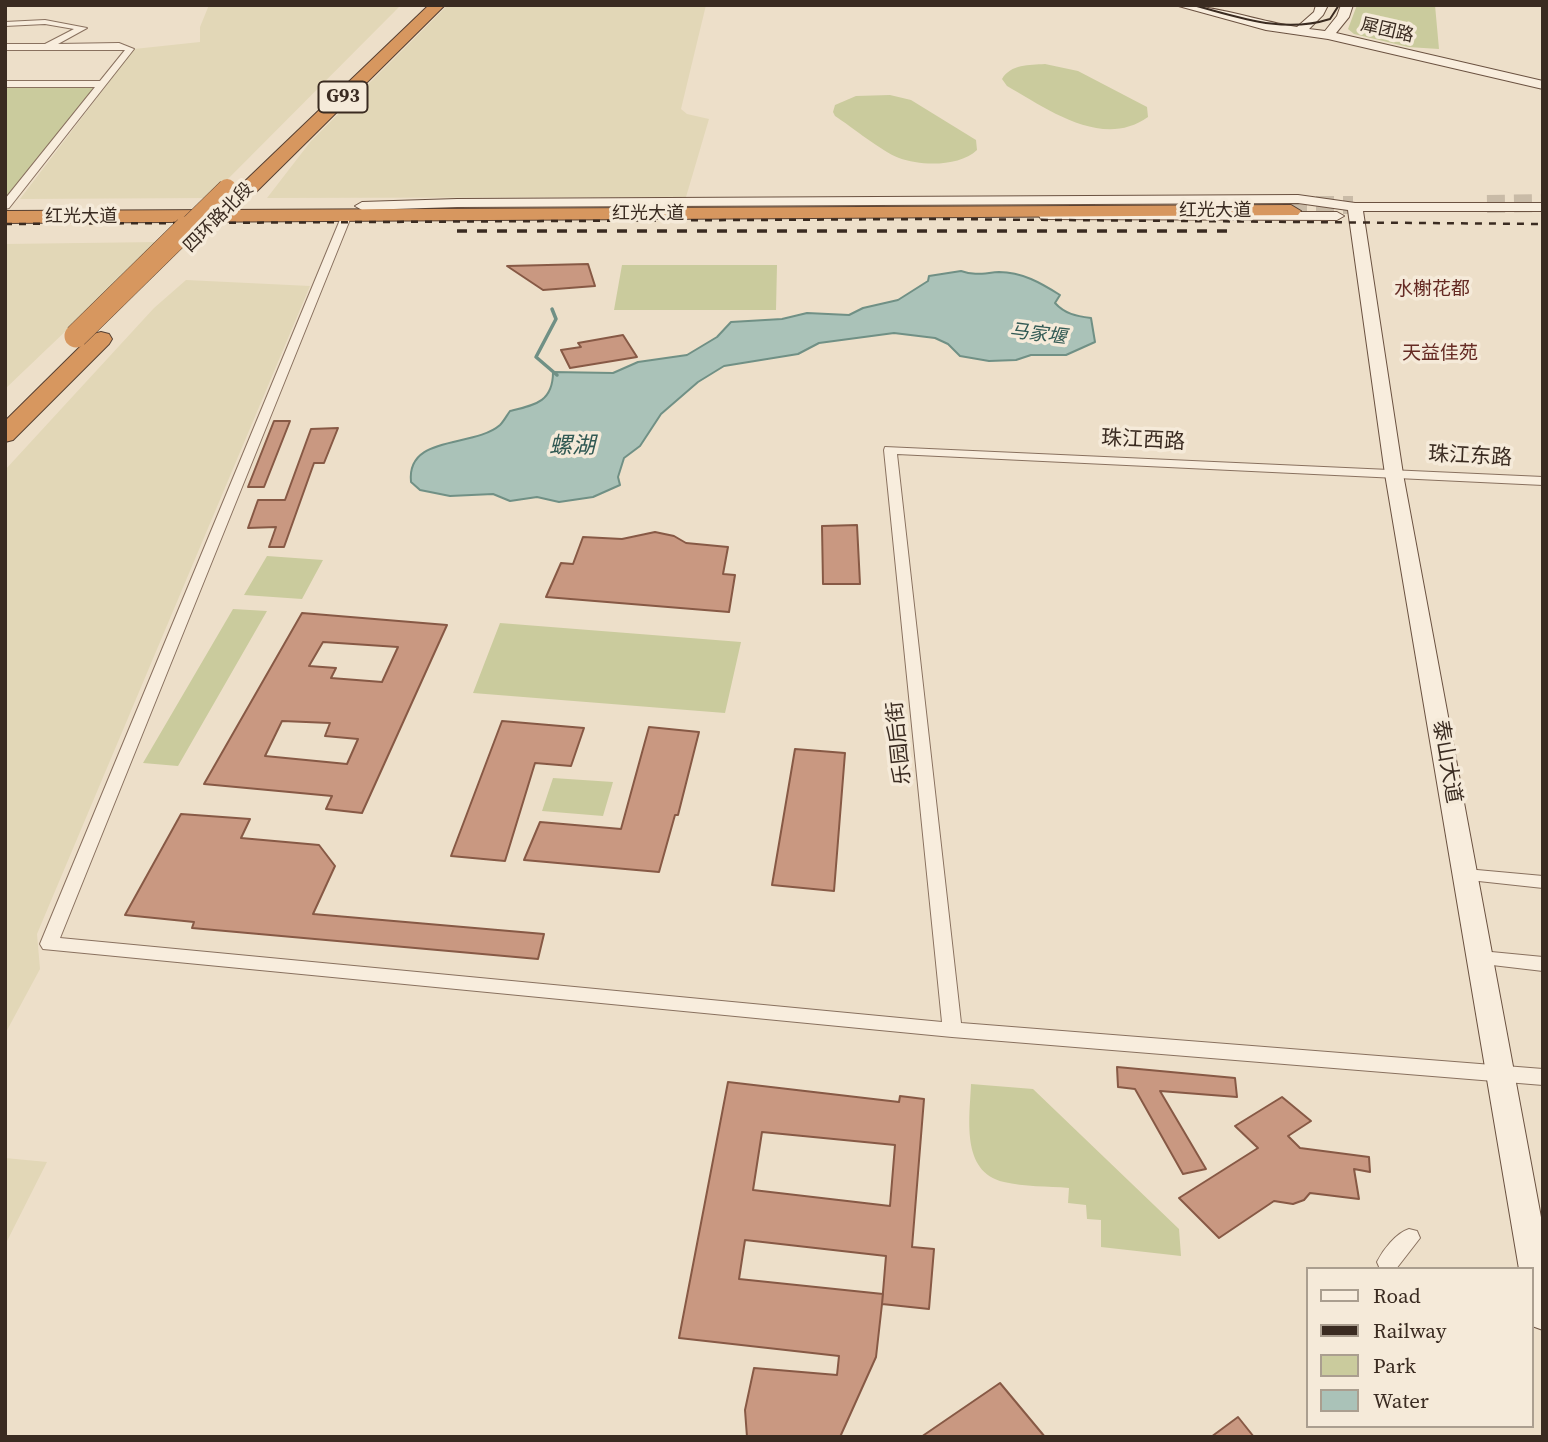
<!DOCTYPE html>
<meta charset="utf-8">
<style>
body{margin:0}
#map{position:relative;width:1548px;height:1442px;overflow:hidden;background:#eddfc9;font-family:"Source Serif 4",serif}
canvas{display:block}
.frame{position:absolute;inset:0;border:7px solid #3a2b21;pointer-events:none}
.legend{position:absolute;left:1306px;top:1267px;width:228px;height:161px;box-sizing:border-box;background:#f5ead9;border:2px solid #aa9e8f;margin:0;padding:9px 12px;list-style:none;font-size:21px;color:#3a2b21}
.legend li{display:flex;align-items:center;gap:14px;height:35px}
.legend b{width:35px;border:2px solid #aa9e8f}
</style>
<div id="map">
<canvas width="1548" height="1442"></canvas>
<div class="frame"></div>
<ul class="legend">
<li><b style="height:9px;background:#f8eddd"></b>Road</li>
<li><b style="height:9px;background:#3a2b21"></b>Railway</li>
<li><b style="height:19px;background:#cacb9d"></b>Park</li>
<li><b style="height:19px;background:#aac2b8"></b>Water</li>
</ul>
</div>
<script>
const ctx = document.querySelector('canvas').getContext('2d');
ctx.lineJoin = 'round';
function paint(path, color) {
  ctx.fillStyle = color;
  ctx.fill(path, 'evenodd');
}
function stroke(path, color, width, dash) {
  ctx.strokeStyle = color;
  ctx.lineWidth = width;
  ctx.lineCap = dash ? 'butt' : 'round';
  ctx.setLineDash(dash || []);
  ctx.stroke(path);
}
function drawText(font, color, halo, rows, align = 'center') {
  ctx.font = font + ' "Source Serif 4","Noto Sans SC",serif';
  ctx.lineWidth = 7;
  ctx.setLineDash([]);
  ctx.textBaseline = 'middle';
  ctx.strokeStyle = halo;
  ctx.fillStyle = color;
  for (const [text, x, y, turn = 0] of rows) {
    ctx.save();
    ctx.translate(x, y);
    ctx.rotate((+turn || 0) * Math.PI / 180);
    ctx.textAlign = isNaN(turn) ? turn : align;
    if (halo) ctx.strokeText(text, 0, 0);
    ctx.fillText(text, 0, 0);
    ctx.restore();
  }
}
const farmland = new Path2D(`
 M209,5H401L209,198L20,199L134,49L200,42V27Z
 M448,5H706L681,109L687,114L709,119L686,197L267,198L311,141Z
 M159,242L5,389V244Z
 M186,280L310,286L37,934L40,969L5,1034V470L154,308Z
 M5,1158L47,1162L5,1245Z`);
const green = new Path2D(`
 M1357,5H1435L1439,49L1408,47L1354,34L1348,29Z
 M1045,64L1078,71L1147,107L1148,117C1102,150 1046,108 1007,86L1002,79C1011,64 1029,65 1045,64Z
 M94,87L90,94L5,200V88Z
 M890,95L911,100L976,140L977,150C959,167 921,166 899,158C881,151 852,127 835,116L833,112L835,105L856,96Z
 M622,265H777L776,310H614Z
 M267,556L323,560L302,599L244,595Z
 M233,609L267,611L178,766L143,763Z
 M500,623L741,642L725,713L473,693Z
 M553,778L613,782L603,816L542,811Z
 M971,1084L1033,1089L1179,1229L1181,1256L1101,1247V1220L1087,1219L1086,1205L1068,1203L1069,1188C1048,1186 1024,1187 1004,1182C960,1172 970,1117 971,1084Z`);
const water = new Path2D(`
 M961,271C975,276 984,273 999,272C1022,272 1041,283 1060,295L1055,303C1065,314 1076,316 1091,318L1095,342L1066,355H1031L1016,360L989,361L960,356L948,344L935,338L894,333L819,343L798,354L724,366L698,382L661,414L640,446L624,458L618,477L620,485L593,497L559,502L537,497L510,501L493,494L450,496L420,490L411,482C406,434 474,448 500,425C504,421 507,415 510,411C535,405 553,402 553,372L613,373L638,362L687,355L717,337L731,322L782,319L807,313L849,315L863,308L898,300L928,281L929,276Z`);
const stream = new Path2D(`
 M552,309L556,319L536,357L557,375`);
const building = new Path2D(`
 M588,264L595,286L543,290L507,266Z
 M623,335L637,357L570,368L561,350L581,347L578,343Z
 M274,421H290L264,487H248Z
 M338,428L324,463H314L284,547H269L276,527L248,528L258,500H285L311,429Z
 M857,525L860,584H823L822,526Z
 M655,532L674,536L686,543L728,547L723,574L735,575L729,612L546,597L561,563L573,564L583,537L622,539Z
 M302,613L447,625L362,813L326,809L332,796L204,784ZM323,642L398,647L382,682L331,678L336,668L309,666ZM282,721L330,723L325,736L358,739L347,764L265,756Z
 M502,721L584,728L571,766L535,763L505,861L451,856Z
 M649,727L699,732L678,815H675L659,872L524,860L540,822L621,829Z
 M795,749L845,753L834,891L772,885Z
 M181,814L250,819L241,838L319,845L335,866L313,914L544,934L538,959L192,928L194,922L125,915Z
 M1117,1067L1235,1078L1237,1097L1160,1091L1206,1169L1183,1174L1135,1089L1118,1087Z
 M728,1082L899,1102L900,1096L924,1099L912,1247L934,1249L929,1309L882,1304L876,1357L840,1437H747L745,1410L754,1368L837,1375L839,1356L679,1338ZM762,1132L895,1145L890,1206L753,1190ZM745,1240L886,1256L882,1304L883,1294L739,1279Z
 M1282,1097L1311,1121L1288,1136L1300,1148L1369,1157L1370,1172L1354,1169L1359,1199L1310,1193L1304,1200L1293,1204L1274,1201L1219,1238L1179,1198L1258,1148L1235,1126Z
 M1000,1383L1045,1437H921Z
 M1238,1417L1254,1437H1211Z`);
const highwayTunnel = new Path2D(`
 M1487,204L1543,203
 M1289,205H1353`);
const street = new Path2D(`
 M45,20L87,28L58,44L119,43L134,49L9,208L5,209V199L95,87H5V81H100L125,50H5V44H45L74,29L45,24L5,26V22Z
 M342,215L351,217L60,938L942,1022L884,450L885,447L1543,477V485L897,454L961,1023L1543,1069V1085L952,1037L43,949L40,944Z
 M1466,869L1543,876V888L1460,879L1457,875L1460,871Z
 M1481,951L1543,957V971L1475,963L1472,958L1475,953Z
 M1409,1229L1417,1231L1420,1238L1396,1269H1380L1377,1262C1383,1250 1396,1233 1409,1229Z`);
const secondary = new Path2D(`
 M1175,5C1216,5 1257,21 1297,27L1314,12L1316,5H1328L1323,15L1309,29L1325,31L1337,16L1341,5H1353L1349,17L1336,33L1543,81V89L1328,39L1266,30Z
 M1298,195L1355,203H1543V211H1363L1403,474L1543,1228V1330L1532,1326V1269H1519L1385,474L1348,210L1298,203L457,207L362,210L355,206L362,202L457,199Z
 M1046,212H1337L1344,216L1337,220L1041,219L1039,216L1041,213Z`);
const highway = new Path2D(`
 M429,5H445L255,193H241L239,189L241,185Z
 M1291,205L1301,211L1298,215L5,223V211Z
 M101,332L109,334L112,339L109,344L13,440L5,442V421L93,334Z`);
const tram = new Path2D(`
 M1193,5C1239,17 1283,34 1330,19L1339,5`);
const railFar1 = new Path2D(`
 M5,224L935,219L1543,224`);
const rail = new Path2D(`
 M457,231H1230`);
const highwayBridgeFar1 = new Path2D(`
 M184,230L227,188`);
const highwayBridge = new Path2D(`
 M76,336L186,228`);
const farStreetnames = [
 ["犀团路",1387,31,13],
 ["红光大道",1215,211],
 ["红光大道",648,214],
 ["红光大道",81,217],
 ["四环路北段",219,218,-45]
];
const shields = [
 [343,97,49]
];
const shieldNames = [
 ["G93",343,97]
];
const farNeighbourhoodnames = [
 ["水榭花都",1432,290],
 ["天益佳苑",1440,354]
];
const farWaternames = [
 ["马家堰",1038,335,7]
];
const streetNames = [
 ["珠江西路",1143,441,3],
 ["珠江东路",1470,457,3],
 ["乐园后街",900,743,-96],
 ["泰山大道",1446,762,80]
];
const waterNames = [
 ["螺湖",572,447]
];
paint(farmland, '#e2d7b7');
paint(green, '#cacb9d');
paint(water, '#aac2b8');
stroke(water, '#709085', 2);
stroke(stream, '#709085', 3.5);
paint(building, '#c99881');
stroke(building, '#875945', 2);
stroke(highwayTunnel, '#c9bba7', 18, [18, 9]);
stroke(street, '#89715f', 2);
stroke(secondary, '#6b5241', 2);
stroke(highway, '#574032', 2);
paint(street, '#f8eddd');
paint(secondary, '#f8eddd');
paint(highway, '#d7975f');
stroke(tram, '#3a2b21', 2);
stroke(railFar1, '#3a2b21', 2.5, [7, 7]);
stroke(rail, '#3a2b21', 3.5, [10, 10]);
stroke(highwayBridgeFar1, '#574032', 19, []);
stroke(highwayBridge, '#574032', 24, []);
stroke(highwayBridgeFar1, '#d7975f', 18);
stroke(highwayBridge, '#d7975f', 23);
drawText('18px', '#3a2b21', '#f5ead9', farStreetnames);
for (const [x, y, w] of shields) {
  const box = new Path2D();
  box.roundRect(x - w / 2, y - 15.5, w, 31, 5);
  ctx.fillStyle = '#f5ead9';
  ctx.fill(box);
  stroke(box, '#3a2b21', 2);
}
drawText('bold 19px', '#3a2b21', null, shieldNames);
drawText('19px', '#652a23', '#f5ead9', farNeighbourhoodnames);
drawText('italic 19px', '#315953', '#f5ead9', farWaternames);
drawText('21px', '#3a2b21', '#f5ead9', streetNames);
drawText('italic 23px', '#315953', '#f5ead9', waterNames);
</script>
